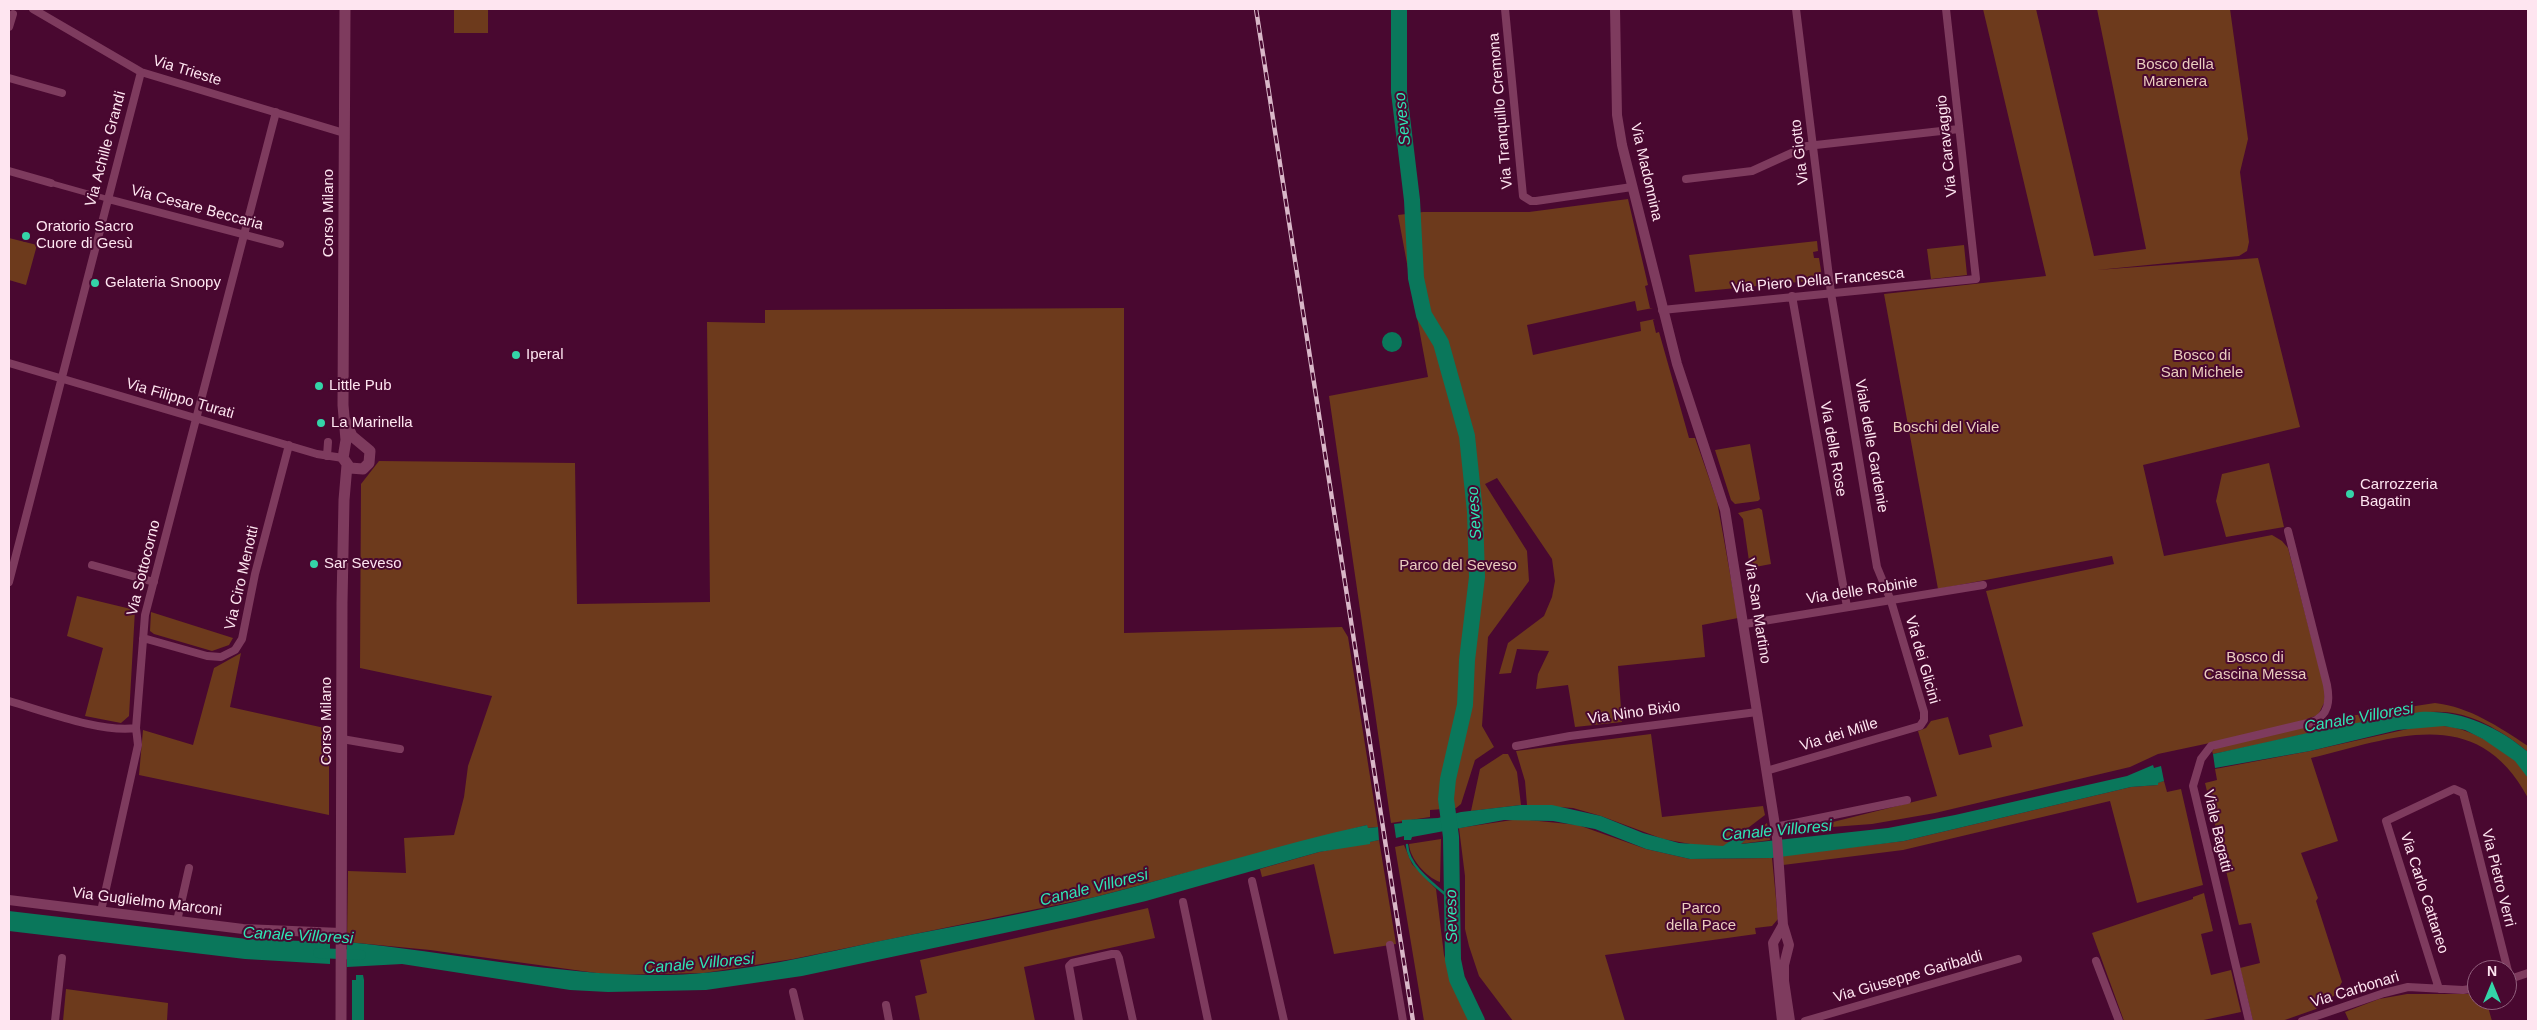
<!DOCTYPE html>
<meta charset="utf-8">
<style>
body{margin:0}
#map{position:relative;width:2537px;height:1030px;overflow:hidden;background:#490830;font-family:Arial,sans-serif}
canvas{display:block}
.frame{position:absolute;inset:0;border:10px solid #fee5f0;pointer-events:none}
.north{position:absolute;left:2467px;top:960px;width:50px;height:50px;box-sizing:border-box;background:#490830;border:1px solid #91607d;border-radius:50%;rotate:0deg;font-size:14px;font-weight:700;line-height:20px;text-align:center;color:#fee5f0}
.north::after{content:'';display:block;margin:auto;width:18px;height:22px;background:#34d4a8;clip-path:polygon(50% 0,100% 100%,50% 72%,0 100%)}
</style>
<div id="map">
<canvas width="2537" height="1030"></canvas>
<div class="frame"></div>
<div class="north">N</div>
</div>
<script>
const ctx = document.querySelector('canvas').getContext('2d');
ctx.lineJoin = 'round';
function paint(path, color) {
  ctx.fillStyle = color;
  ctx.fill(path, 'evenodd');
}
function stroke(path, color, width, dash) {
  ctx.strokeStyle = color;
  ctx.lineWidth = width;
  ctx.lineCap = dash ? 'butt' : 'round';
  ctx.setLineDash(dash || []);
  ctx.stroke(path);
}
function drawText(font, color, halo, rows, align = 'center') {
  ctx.font = font + ' Arial,sans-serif';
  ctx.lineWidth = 4;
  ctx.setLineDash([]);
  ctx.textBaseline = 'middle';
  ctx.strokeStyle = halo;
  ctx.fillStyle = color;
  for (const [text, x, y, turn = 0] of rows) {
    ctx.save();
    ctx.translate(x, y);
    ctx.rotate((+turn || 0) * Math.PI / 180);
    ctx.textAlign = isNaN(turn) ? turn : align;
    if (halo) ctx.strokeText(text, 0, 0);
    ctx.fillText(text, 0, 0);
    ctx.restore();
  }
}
const green = new Path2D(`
 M454,9H488V33H454Z
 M1983,9H2036L2094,256L2146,249L2097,9H2230L2248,139L2240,172L2249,242L2247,251L2239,256L2097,270L2258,258L2300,427L2143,465L2164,556L2272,535L2282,541L2288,548L2324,686L2325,701L2318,715L2285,727L2158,754L2130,767L1935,813L1872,824L1805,829L1937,796L1918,731L1926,728L1931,721L1948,717L1959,755L1992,747L1989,735L2023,726L1986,591L2114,564L2112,556L1938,589L1884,294L2046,276Z
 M1628,199L1648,285L1645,286L1650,308H1653L1637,311L1635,301L1527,325L1533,355L1641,331L1640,322L1655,319L1653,320L1656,333L1659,332L1689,438H1695L1717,501L1738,618L1702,625L1705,657L1618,666L1622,722L1575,727L1568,685L1536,689L1538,674L1549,651L1517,649L1511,673L1499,674L1508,643L1544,616L1552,597L1555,581L1552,559L1497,478L1485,484L1527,551L1529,581L1488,637L1482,726L1494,747L1475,760L1461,804L1456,808L1430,810V817L1391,823L1329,396L1428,377L1398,215L1423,212H1529Z
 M9,238L37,245L26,285L9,280Z
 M1817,241L1818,251L1813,252L1814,258H1819L1822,277L1819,280L1695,292L1689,255Z
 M1964,245L1967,275L1931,279L1927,249Z
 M1124,308V633L1342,627L1348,637L1378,827L1367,828V825L1095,897L793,959L704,973L611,975L430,950L347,942L348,871L406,873L404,838L454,835L464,797L468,766L492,696L360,668L361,484L379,461L575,463L577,604L710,602L707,322L765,323V310Z
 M1750,444L1760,499L1758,501L1735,504L1731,500L1715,450Z
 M2269,463L2284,527L2226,537L2216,501L2222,474Z
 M1759,508L1762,510L1771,564L1750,568L1743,519L1738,513Z
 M77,596L135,610L129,716L121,723L85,716L103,648L67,636Z
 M151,612L233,638L229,645L212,651L154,634L150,631Z
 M241,653L230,707L329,729V815L139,775L143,730L193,745L214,668Z
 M2435,703C2470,707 2499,727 2528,746V752C2509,736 2482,719 2458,714C2433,708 2407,715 2382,719C2325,728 2270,743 2213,754L2212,751L2216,748L2337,718Z
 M2421,726C2432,726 2445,725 2456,728C2475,732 2519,756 2527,775C2530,782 2528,791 2528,798C2477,702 2394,738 2311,758L2338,841L2301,853L2318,898L2316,901L2342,982L2334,996L2323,1001L2316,1009L2282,1021H2253L2240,968L2260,963L2251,923L2239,925L2205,783L2217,780L2215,769L2310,751Z
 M1651,734L1662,817L1763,806L1765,815L1723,847L1701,846L1663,839L1601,816L1573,808L1527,805L1525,781L1516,751Z
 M1503,754H1508L1517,772L1521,805L1471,811L1480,769Z
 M2164,781L2167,792L2181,789L2203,885L2137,903L2110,801L1903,850L1783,865L1782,855L1904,841L2131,787L2158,785L2157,783Z
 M1519,819L1578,825L1646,849L1690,859L1772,858L1778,919L1772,926L1755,928L1756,934L1605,955L1625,1021H1513L1479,976L1469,946L1465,929V876L1459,828Z
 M1767,823L1770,840L1740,844Z
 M1441,839L1440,882C1426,877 1410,859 1409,844Z
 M1379,840L1396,944L1334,954L1314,864L1262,877L1260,869L1319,852Z
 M1404,845L1412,864L1436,889L1444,955L1452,979L1471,1021H1424L1395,847Z
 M2204,893L2213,931L2201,934L2211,975L2231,970L2241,1012L2199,1021H2124L2092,933L2193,899V897Z
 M1148,908L1155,938L1024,967L1035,1021H920L915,996L927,993L920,960Z
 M66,989L168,1003L167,1021H63Z
 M2407,994H2477V1000H2486L2492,1021H2349L2345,1012L2379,999Z`);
const water = new Path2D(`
 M1382 342a10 10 0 1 1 20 0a10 10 0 1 1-20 0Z
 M2420,712C2461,710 2497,726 2528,752V778L2515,761L2483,739L2465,730L2444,726L2398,730L2310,751L2215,768L2213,754L2339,726Z
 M2153,765L2154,768L2161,766L2164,781L2158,783V785L2131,787L1904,841L1772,858L1690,859L1646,849L1595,829L1553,821L1504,820L1412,837L1411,840H1404V836L1396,838L1394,824L1402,823V820L1438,818L1461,812L1521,805H1552L1601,816L1643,833L1679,843L1723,846L1742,833L1747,838L1741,844L1888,828L1955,815L2127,776Z
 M1367,825L1368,828L1378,827L1379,840L1370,842V844L1319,852L1146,901L1075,918L802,976L706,990L608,992L570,990L402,964L347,967V942C454,952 561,977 669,975C744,973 817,954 890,939C960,925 1030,913 1099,896C1189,873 1277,845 1367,825Z
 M9,911L247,939L330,942V964L245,959L9,931Z
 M356,975H363L364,980V1021H352V980H356Z`);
const stream = new Path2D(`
 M1407,845C1408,867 1436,886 1452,900`);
const canal = new Path2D(`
 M318,953L361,955`);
const river = new Path2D(`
 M1399,9V92L1412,200L1416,278L1424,315L1441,343L1467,436L1475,512L1477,577L1467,660L1465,705L1448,779L1446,799L1451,837L1453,960L1457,979L1477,1021`);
const pedestrian = new Path2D(`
 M51,183L108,199`);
const minor = new Path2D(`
 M33,9L141,72L344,133
 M1505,9L1523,196L1531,201H1536L1632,187
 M9,27L13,14
 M9,78L62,93
 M9,171L51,183
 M1686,179L1752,171L1807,146L1959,129
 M108,199L280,244
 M1792,296L1847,607
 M1662,310L1976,279L1946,9
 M9,363L317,454L343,458
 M327,456L328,442
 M92,565L154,582
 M9,582L141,72
 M1745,624L1983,585
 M143,638L207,656L221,657L235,650L242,639L255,574L289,445
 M9,701C44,711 101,733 136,728
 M342,739L400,749
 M1516,746L1570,736L1757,712
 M1766,771L1920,726L1924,720V712L1891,601L1877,567L1831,293L1796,9
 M1775,827L1907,800
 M1252,881L1284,1021
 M1183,902L1208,1021
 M101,911L138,745L136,728L145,615L276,112
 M177,921L189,868
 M1390,945L1403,1021
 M2096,961L2119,1021
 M2507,980L2528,973
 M2439,989L2386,821L2454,789L2463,793L2510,979
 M793,992L800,1021
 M886,1005L889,1021
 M55,1021L62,958
 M1079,1021L1069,966L1072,963L1112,954H1117L1119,958L1133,1021
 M1805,1021L2018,959
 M2249,1021L2193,786L2201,759L2211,746L2312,722C2329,715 2330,701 2327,685L2288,531
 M2302,1021L2384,993L2408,987L2463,990L2477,988`);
const tertiary = new Path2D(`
 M1615,9L1617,115L1622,145L1677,364L1725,510L1777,838L1783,925L1789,945L1784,965V981L1790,1021
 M9,900L243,929L341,933
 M1782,1021L1773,943L1783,925`);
const secondary = new Path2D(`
 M344,418L352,436L370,451L369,463L363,469L350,468L343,458L346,440L343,405L345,9
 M341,1021L342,603L344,500L347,465`);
const rail = new Path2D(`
 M1256,9L1413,1021`);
const markers = [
 [26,236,5,"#34d4a8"],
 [95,283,5,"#34d4a8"],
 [516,355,5,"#34d4a8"],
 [319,386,5,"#34d4a8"],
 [321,423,5,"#34d4a8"],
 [2350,494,5,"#34d4a8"],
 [314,564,5,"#34d4a8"]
];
const parkNames = [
 ["Bosco della",2175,65],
 ["Marenera",2175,82],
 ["Bosco di",2202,356],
 ["San Michele",2202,373],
 ["Boschi del Viale",1946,428],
 ["Parco del Seveso",1458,566],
 ["Bosco di",2255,658],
 ["Cascina Messa",2255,675],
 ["Parco",1701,909],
 ["della Pace",1701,926]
];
const streetNames = [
 ["Via Trieste",187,71,17],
 ["Via Tranquillo Cremona",1501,111,-95],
 ["Via Caravaggio",1947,146,-96],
 ["Via Achille Grandi",106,149,-75],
 ["Via Giotto",1800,152,-97],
 ["Via Madonnina",1646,172,77],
 ["Via Cesare Beccaria",197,208,15],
 ["Corso Milano",329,213,-90],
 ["Via Piero Della Francesca",1818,281,-5],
 ["Via Filippo Turati",180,399,16],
 ["Viale delle Gardenie",1871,446,80],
 ["Via delle Rose",1833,449,80],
 ["Via Sottocorno",144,568,-76],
 ["Via Ciro Menotti",242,578,-77],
 ["Via delle Robinie",1862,591,-9],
 ["Via San Martino",1757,611,81],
 ["Via dei Glicini",1922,660,74],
 ["Via Nino Bixio",1634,713,-8],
 ["Corso Milano",327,721,-90],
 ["Via dei Mille",1839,735,-17],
 ["Viale Bagatti",2217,831,77],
 ["Via Pietro Verri",2498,878,76],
 ["Via Carlo Cattaneo",2424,893,72],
 ["Via Guglielmo Marconi",147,902,7],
 ["Via Giuseppe Garibaldi",1908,977,-16],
 ["Via Carbonari",2355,990,-17]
];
const poiNames = [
 ["Oratorio Sacro",36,227],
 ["Cuore di Gesù",36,244],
 ["Gelateria Snoopy",105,283],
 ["Iperal",526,355],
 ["Little Pub",329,386],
 ["La Marinella",331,423],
 ["Carrozzeria",2360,485],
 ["Bagatin",2360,502],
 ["Sar Seveso",324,564]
];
const waterNames = [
 ["Seveso",1403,119,-96],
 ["Seveso",1475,513,-94],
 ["Canale Villoresi",2359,718,-10],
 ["Canale Villoresi",1777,831,-5],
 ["Canale Villoresi",1094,888,-14],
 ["Seveso",1452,916,-91],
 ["Canale Villoresi",298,936,3],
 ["Canale Villoresi",699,964,-5]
];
paint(green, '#6d3a1c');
paint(water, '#0a775b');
stroke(stream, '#0a775b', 2.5);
stroke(canal, '#0a775b', 10);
stroke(river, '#0a775b', 16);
stroke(pedestrian, '#7e3b5e', 5.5);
stroke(minor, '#7e3b5e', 8);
stroke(tertiary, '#7e3b5e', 10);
stroke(secondary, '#7e3b5e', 11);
stroke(rail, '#d9b7c8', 4.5);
stroke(rail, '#490830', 2.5, [8]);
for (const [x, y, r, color] of markers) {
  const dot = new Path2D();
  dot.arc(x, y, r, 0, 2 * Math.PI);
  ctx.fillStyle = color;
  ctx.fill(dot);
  stroke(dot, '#490830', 2);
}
drawText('15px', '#eacdbe', '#490830', parkNames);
drawText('15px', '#fee5f0', '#490830', streetNames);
drawText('15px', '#fee5f0', '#490830', poiNames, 'left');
drawText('italic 16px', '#2fe5b4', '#490830', waterNames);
</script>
